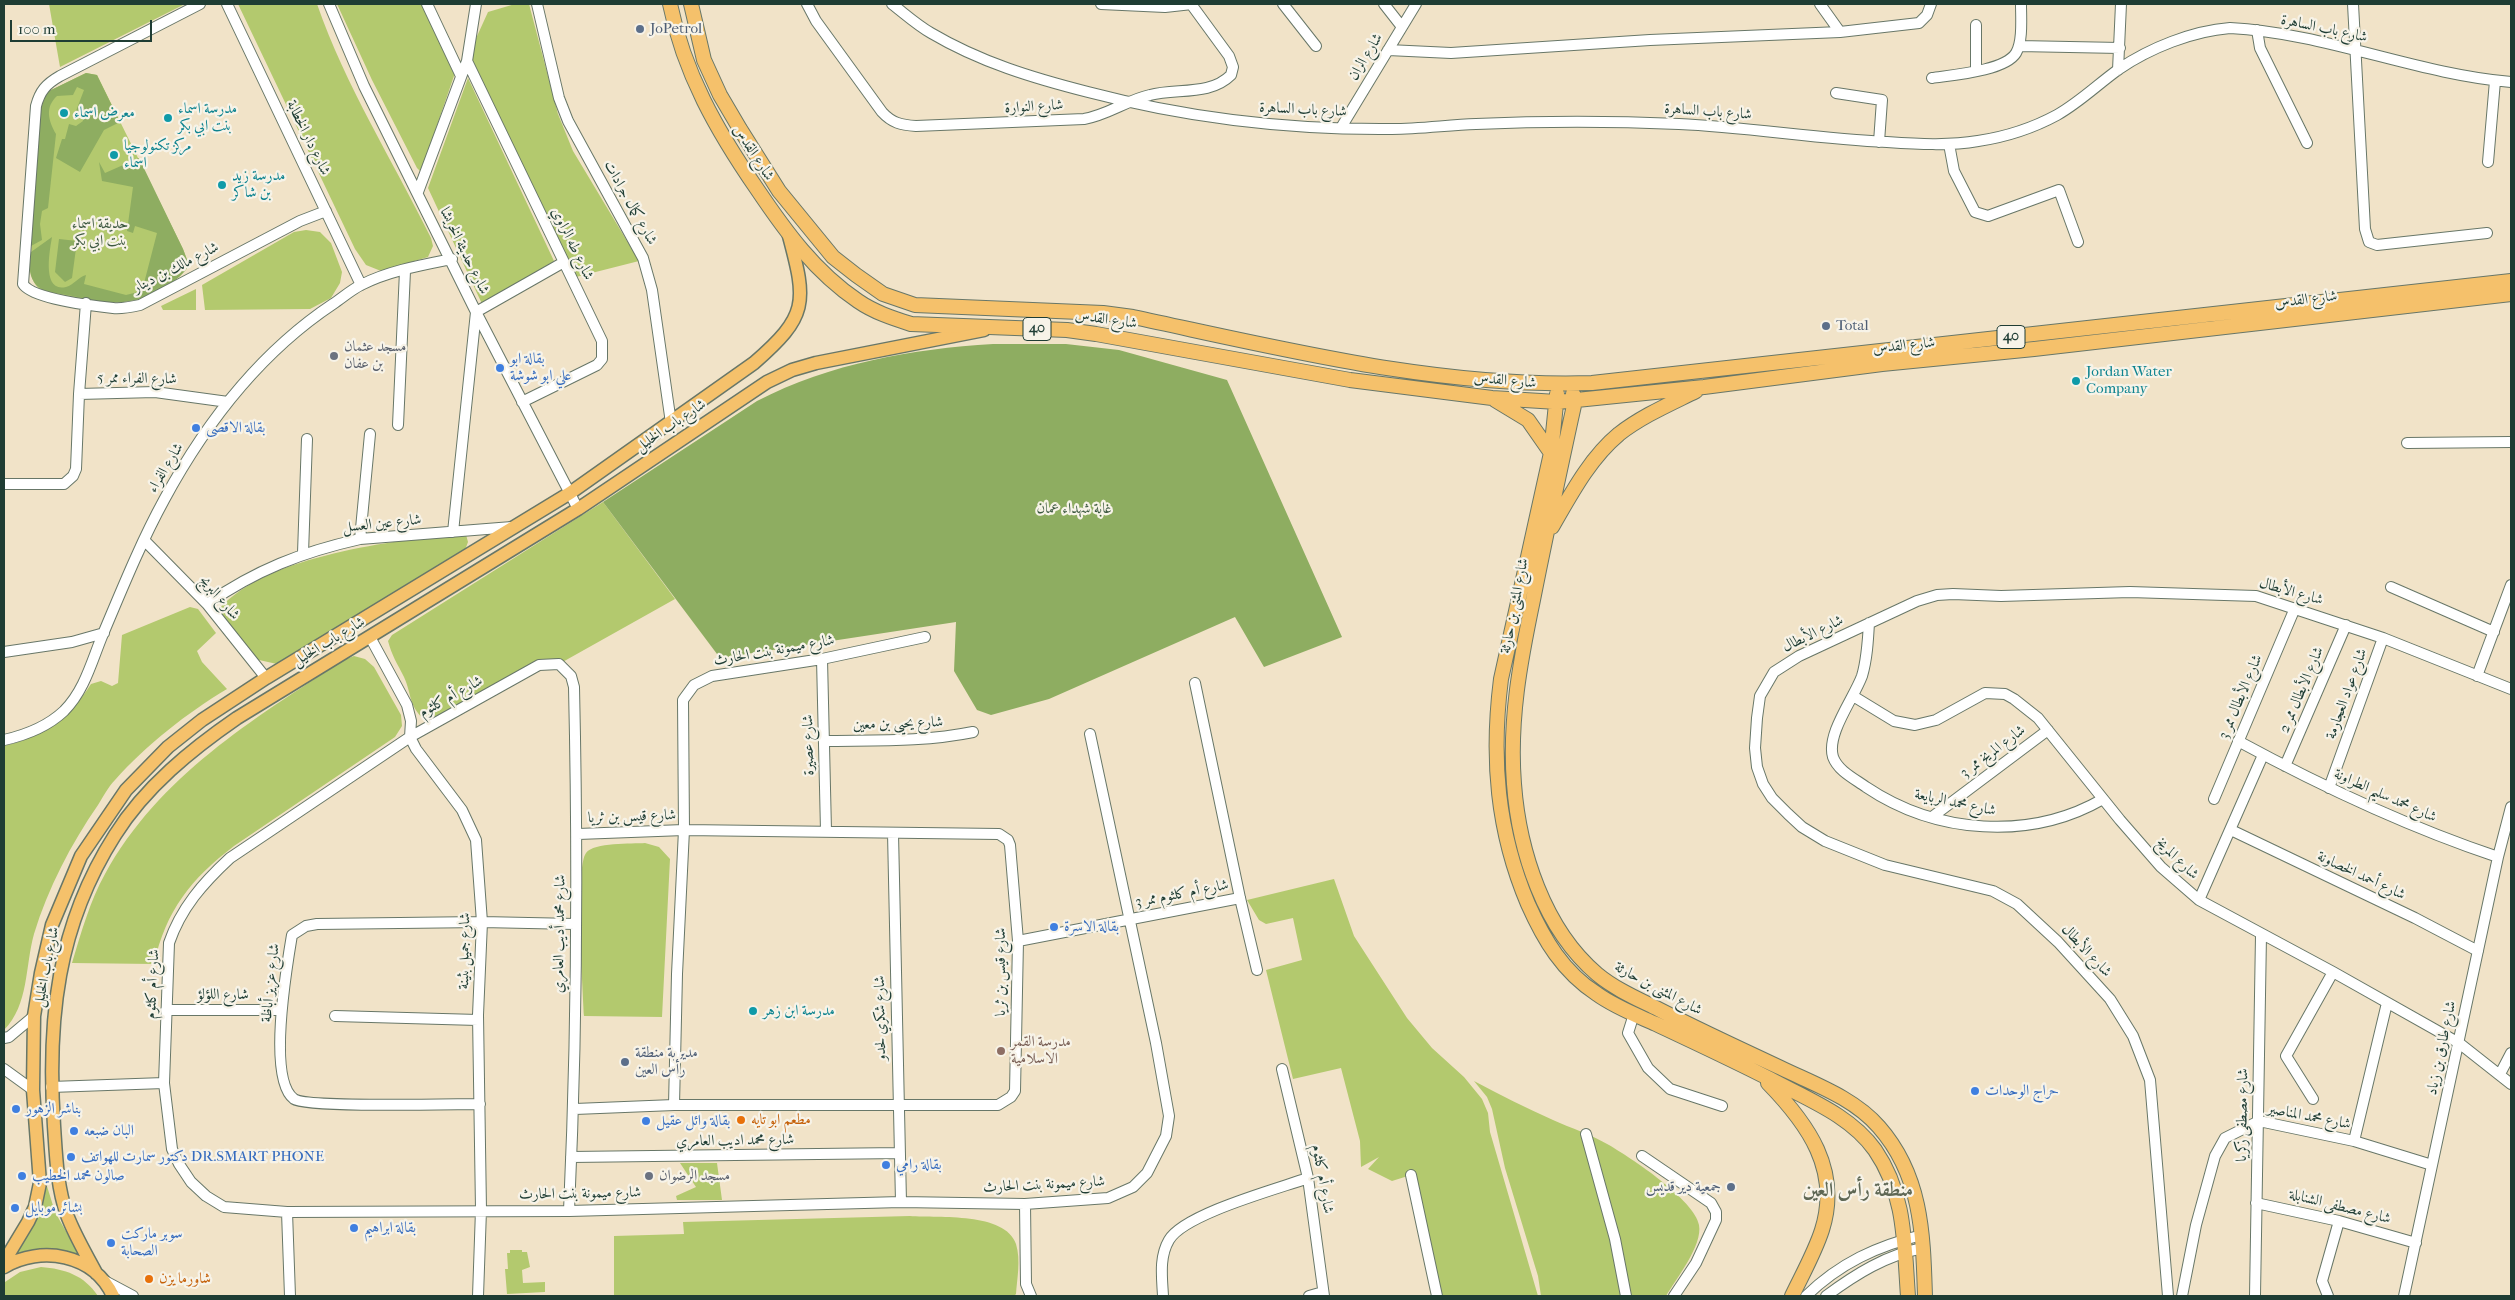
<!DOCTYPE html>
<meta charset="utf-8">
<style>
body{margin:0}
#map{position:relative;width:2515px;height:1300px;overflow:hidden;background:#f1e3c8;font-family:"IM FELL French Canon",serif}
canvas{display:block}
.frame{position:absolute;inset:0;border:5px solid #1f3d34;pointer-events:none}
.scale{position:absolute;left:10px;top:20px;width:142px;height:22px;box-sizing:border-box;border:2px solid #1f3d34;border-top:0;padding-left:6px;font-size:15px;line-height:18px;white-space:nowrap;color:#1f3d34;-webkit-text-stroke:4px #f7f3e8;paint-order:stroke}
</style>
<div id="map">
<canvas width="2515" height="1300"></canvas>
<div class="frame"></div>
<div class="scale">100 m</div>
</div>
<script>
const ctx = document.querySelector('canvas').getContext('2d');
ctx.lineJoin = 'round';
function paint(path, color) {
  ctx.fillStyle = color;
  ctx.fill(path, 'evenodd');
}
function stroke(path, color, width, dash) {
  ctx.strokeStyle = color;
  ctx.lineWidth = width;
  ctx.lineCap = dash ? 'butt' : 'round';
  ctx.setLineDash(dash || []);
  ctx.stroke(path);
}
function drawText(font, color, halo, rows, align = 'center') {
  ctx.font = font + ' "IM FELL French Canon",Amiri,serif';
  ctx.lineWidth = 4.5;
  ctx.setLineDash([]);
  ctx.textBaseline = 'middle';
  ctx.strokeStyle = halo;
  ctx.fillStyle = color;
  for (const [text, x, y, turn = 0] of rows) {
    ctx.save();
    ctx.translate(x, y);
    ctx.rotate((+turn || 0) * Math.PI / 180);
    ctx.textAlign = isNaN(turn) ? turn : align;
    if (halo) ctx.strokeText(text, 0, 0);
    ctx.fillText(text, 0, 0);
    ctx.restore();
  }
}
const green = new Path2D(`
 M49,4H185L60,67Z
 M238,4H317C346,87 392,159 431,238L433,246L428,257L381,271L366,265L355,249Z
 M337,4H423L455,73L421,172L417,168L372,80Z
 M515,4H529L558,114L573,151L639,261L572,278L468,56L488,12Z
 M86,73L97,75L183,249L189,265C181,278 158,295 143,299C121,304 63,299 42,290C35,287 32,279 30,271L41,108L47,92Z
 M468,78L554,261L483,306L428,188Z
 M306,230L320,232L331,243L342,272L340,283L331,298L310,309L205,310L202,285L294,232Z
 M196,289V310H163L161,306Z
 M603,502L675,599L559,664H549L454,712L423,719C408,703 412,695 404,677C397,663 392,656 388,641L392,635Z
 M465,531L468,542L465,550L277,664L250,658L219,609C270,553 392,543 465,531Z
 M190,607L198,609L216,633L197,651L202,662L227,689C187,713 146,745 115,780C108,787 103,797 98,805C71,844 48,888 34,934C25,966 29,1005 4,1030V746C44,736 69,719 91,684L101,681L112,686L118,683L122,635Z
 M354,656L365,659L374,667L401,715L402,726L395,737L234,846C191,879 166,910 154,964L72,963C81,933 90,901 105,874C159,776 253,719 344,660Z
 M645,843L659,847L670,859L662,1017L584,1016C583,991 575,867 586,853C594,842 632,844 645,843Z
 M1334,879L1354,936L1407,1018L1432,1048L1464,1077L1482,1099L1488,1113L1490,1132L1538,1296H1440L1411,1175L1392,1181L1368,1169L1379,1157L1361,1167L1360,1141L1341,1068L1293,1079L1266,970L1302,960L1293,918L1266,924L1259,920L1247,900Z
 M1474,1081C1500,1095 1526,1108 1553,1120C1571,1128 1592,1135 1609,1145C1631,1158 1695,1200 1699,1225C1703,1245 1676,1279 1666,1296H1541L1538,1276L1505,1168L1492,1109L1487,1097Z
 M680,1163H717L722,1200H677L676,1196L696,1187Z
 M46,1183L55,1212L80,1256L37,1250L12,1256Z
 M910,1216C939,1218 1005,1212 1016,1244C1021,1260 1017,1279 1016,1294L1014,1296H614V1236L684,1234L683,1222Z
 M510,1250H522V1252H527L530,1267L522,1270L523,1283L545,1282V1292L507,1294L505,1269H508L507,1253H510Z
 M41,1267C65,1269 84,1275 98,1296H4L5,1282L20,1272Z`);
const forest = new Path2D(`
 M86,73L97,75L120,122L104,130L80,172L56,158L62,139H65L69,124L76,126L83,121L82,115L76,111L84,90L77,87L73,95L57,96C45,107 48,120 56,134L48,208L42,211L40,224L42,240L31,246L41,108L47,92Z
 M139,158L183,249L189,265C182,277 173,282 160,289C126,309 106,303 68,295C57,293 41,293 34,282C28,273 30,262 31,252L52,237C50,249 41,293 66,287C74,285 78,277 86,275L84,284L126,295L142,291L157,233L135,226L133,233L127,231L133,187L102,181L99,162L105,173Z
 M59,239L77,241L72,278L65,282L55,272Z
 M993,344H1066L1119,350L1227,380L1342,637L1264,667L1235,617L1049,699L991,715L977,710L954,671L956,622L720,658L603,502L757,401C831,363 912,349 993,344Z`);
const minor = new Path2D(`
 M200,4L60,76C46,84 40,91 36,106L23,284C32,299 94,306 113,308C122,309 131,307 140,305L300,221L326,211
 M227,4L361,285
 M329,4L364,86L476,312L578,509
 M427,4L461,76
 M537,4L559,98L568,121L643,258L652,290L671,423
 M807,4L816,21L882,112C892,123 901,125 916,126L1084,119C1108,115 1127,100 1150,95C1177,88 1210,96 1231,75L1233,67L1229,56L1191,4
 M892,4C905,14 917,25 931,33C980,62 1033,78 1088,92C1187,118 1289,130 1392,129C1420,129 1448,125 1476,124C1543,121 1611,121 1679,124C1748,127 1818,139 1887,142C1917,144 1949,146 1978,141C2005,137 2033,128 2057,115C2080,102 2098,84 2119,69C2150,48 2192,31 2230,28C2326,33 2416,74 2511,82
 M1101,4L1165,7L1192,4
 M1283,4L1316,46
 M1384,4L1402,27
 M1820,4L1840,32
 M2353,4L2365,229L2369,242L2377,245L2487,233
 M1976,25V71
 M2257,30L2260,48L2307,143
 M2019,46L2120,48
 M1388,50L1451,53L1650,40L1840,32L1919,23L1927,15L1931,4
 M467,61L602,341V359L597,365L522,402
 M2118,70L2121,4
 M1932,78C1952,75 2005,71 2016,53C2023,41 2021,18 2021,4
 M1836,93L1882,100L1879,142
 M1342,126L1416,4
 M1949,144L1954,171L1975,212L1988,216L2059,190L2078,242
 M2488,162L2495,81
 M418,192L467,61L476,4
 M79,394L86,303
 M398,425L405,271
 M2407,443L2511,442
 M4,484H64L73,476L76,469L79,394L155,392L228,402
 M453,532L476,312L564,262
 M360,539L370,434
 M145,541L207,604L266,678
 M303,553L307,439
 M2391,587L2494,632
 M207,604C256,570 302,552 360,539L512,527
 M1869,623C1868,641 1867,659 1862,676C1854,698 1826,734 1833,757C1838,771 1855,779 1866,787C1936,834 2030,841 2103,799
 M370,637L407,705L411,721L410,737L416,749L462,810L476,840L482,922L478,1015L481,1210L478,1296
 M4,652L72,642L104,633
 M822,659L826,831
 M2477,676L2511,585
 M1195,683L1240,898L1257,970
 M1853,696L1894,721L1915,725L1936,720L1985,693L2005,694L2014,699L2038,718L2120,820L2161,867L2199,900L2333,972L2459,1043L2511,1084
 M4,740C26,735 47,727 64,711C85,690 92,660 103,634C122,589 141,542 164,500C205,424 261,352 333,304C342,298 351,290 361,285C388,271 422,265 452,259
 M824,741C874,740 924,742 973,732
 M2238,741C2321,786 2408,827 2498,857
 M2285,766L2346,625
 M2329,788L2383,638
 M2214,799L2295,608
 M1932,817L2048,730
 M2231,830L2415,918L2478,951
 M893,833L901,1202
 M2199,900L2263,755
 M1018,941L1240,898
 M166,1010H281
 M1634,1014L1628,1033L1648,1068L1670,1089L1722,1106
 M335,1016L478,1020
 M4,1038L9,1037L34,1016
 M4,1069L33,1090
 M1282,1069L1308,1178L1324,1296
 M2500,1074L2511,1053
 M51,1087L164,1083
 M2313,1099L2286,1056L2333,972
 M480,1104C454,1104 307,1108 294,1099C267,1079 287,965 292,935L306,926L317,924L482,922L575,924
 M674,1105L677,974L684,830L683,700L694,685L712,676L822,659L925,637
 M575,1109L674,1105H998L1011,1097L1015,1091L1018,941L1010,845L1008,840L999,834L684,830L578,834
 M1586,1134L1615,1239L1626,1296
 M2354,1141L2387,1003
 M1642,1156L1711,1203L1716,1212V1220L1696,1263L1674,1296
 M571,1157L900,1153
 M1411,1175L1437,1296
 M2256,1203L2339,1221L2416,1243
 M1025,1204L1026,1284L1031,1296
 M569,1211C577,1036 578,861 574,687L571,676L559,664L539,665L410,737L230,858C203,883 181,908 169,943L164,1083L172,1149L179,1164L191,1182L206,1196L224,1207L287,1212L569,1211L901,1202L1025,1204L1108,1198L1133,1187L1147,1173L1166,1136L1169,1116L1156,1043L1090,734
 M287,1212L290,1296
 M103,1280L133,1296
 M1163,1296C1162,1277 1159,1257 1169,1240C1184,1214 1277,1189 1308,1178
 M1309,1296L1323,1292
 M1806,1296C1840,1263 1877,1246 1922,1235
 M1826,1296C1856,1274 1886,1255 1923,1248
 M2168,1296L2150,1080L2133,1036L2110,999L2058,942L2017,904L1993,891L1885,865L1825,841L1802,827L1788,814L1772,798L1763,784L1757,767L1755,748L1757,718L1760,696L1774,672L1799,656L1917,601L1937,595L1953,594L2001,596L2130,592L2256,596L2383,638L2511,689
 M2182,1296L2196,1225L2215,1156L2225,1138L2259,1121L2354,1141L2432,1165
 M2255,1296L2261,935
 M2328,1296L2322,1281L2339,1221
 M2404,1296L2498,857L2511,807`);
const major = new Path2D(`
 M4,1262L28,1222L35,1207L40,1183L33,1090L34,1016L41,973L52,925L81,856L126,790L168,747L202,720L266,678L570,493L754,363C808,316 807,303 789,236
 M4,1267C41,1245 94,1254 113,1296
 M96,1273C86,1254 75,1236 67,1215C57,1187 56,1156 54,1126C47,1020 57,926 115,835C145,787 192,749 237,718L578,509L767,382L792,370L816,363L984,330`);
const highway = new Path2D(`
 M670,4C684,73 717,131 757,189C786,232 815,272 858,301C874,312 892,318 911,324L1067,330L1096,334L1350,380L1492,398L1557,402L1704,387L1882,364L2034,349L2511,294
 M691,4L704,60L720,95L740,129L779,191L833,257L856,275L883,294L915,305L1103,313L1133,317C1284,349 1437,388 1592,383C1899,350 2205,314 2511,281
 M1557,394L1551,453L1501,679C1491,758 1497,831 1528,904C1544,940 1563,972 1597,994C1615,1007 1636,1015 1656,1024C1694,1042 1733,1060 1770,1079C1807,1099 1850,1115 1875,1150C1906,1195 1904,1244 1908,1296
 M1573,394L1575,401L1571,419C1558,479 1545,539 1533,600C1520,662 1509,721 1514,784C1519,851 1544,929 1597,974C1615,989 1638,999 1658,1009C1699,1030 1740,1049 1781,1068C1814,1084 1854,1098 1879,1127C1922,1176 1923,1234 1925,1296
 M1495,400L1528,420L1551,453
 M1552,527C1571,494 1590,458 1619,434C1642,416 1670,404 1696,391
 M1768,1083C1808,1124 1841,1170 1822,1230C1815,1252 1802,1275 1792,1296`);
const markers = [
 [640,29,5,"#5c6f8a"],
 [64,113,5,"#0f9aa8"],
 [168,118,5,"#0f9aa8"],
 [114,155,5,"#0f9aa8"],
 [222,185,5,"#0f9aa8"],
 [1826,326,5,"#5c6f8a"],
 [334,356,5,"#6b7280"],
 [500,368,5,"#3f7fe0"],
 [2076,381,5,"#0f9aa8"],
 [196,428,5,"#3f7fe0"],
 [1054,927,5,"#3f7fe0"],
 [753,1011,5,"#0f9aa8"],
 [1001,1051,5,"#8d6e63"],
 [625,1062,5,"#5c6f8a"],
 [1975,1091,5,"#3f7fe0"],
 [16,1109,5,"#3f7fe0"],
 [741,1120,5,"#e8710a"],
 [646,1121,5,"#3f7fe0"],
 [74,1131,5,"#3f7fe0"],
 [71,1157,5,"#3f7fe0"],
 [886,1165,5,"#3f7fe0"],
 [22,1176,5,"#3f7fe0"],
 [649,1176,5,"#6b7280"],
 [1731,1187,5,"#5c6f8a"],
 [15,1208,5,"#3f7fe0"],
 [354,1228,5,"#3f7fe0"],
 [111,1243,5,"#3f7fe0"],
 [149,1279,5,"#e8710a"]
];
const shields = [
 [1037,329,28],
 [2011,337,28]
];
const shieldNames = [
 ["40",1037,329],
 ["40",2011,337]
];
const serviceNames = [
 ["JoPetrol",650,29],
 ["Total",1836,326],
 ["مديرية منطقة",635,1053],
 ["رأس العين",635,1070],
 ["جمعية دير قديس",1721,1187,"right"]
];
const streetNames = [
 ["شارع باب الساهرة",2324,29,12],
 ["شارع الران",1366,57,-59],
 ["شارع النوارة",1034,107,-3],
 ["شارع باب الساهرة",1303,110,3],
 ["شارع باب الساهرة",1708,112,4],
 ["شارع دار الخطابة",308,138,64],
 ["شارع القدس",753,153,57],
 ["شارع كمال جرادات",630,203,61],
 ["شارع طه الراوي",572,244,64],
 ["شارع حديثة الخريشا",464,251,64],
 ["شارع مالك بن دينار",176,268,-27],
 ["شارع القدس",2306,300,-7],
 ["شارع القدس",1106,320,8],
 ["شارع القدس",1904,346,-6],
 ["شارع الفراء ممر 5",137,379,1],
 ["شارع القدس",1505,381,5],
 ["شارع باب الخليل",671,426,-34],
 ["شارع الفراء",166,468,-59],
 ["شارع عين العسل",382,524,-6],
 ["شارع الأبطال",2291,592,16],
 ["شارع البريج",219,598,49],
 ["شارع المثنى بن حارثة",1515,606,-79],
 ["شارع الأبطال",1813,634,-26],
 ["شارع باب الخليل",329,642,-31],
 ["شارع ميمونة بنت الحارث",774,651,-10],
 ["شارع الأبطال ممر 2",2302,690,-67],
 ["شارع عواد العجارمة",2347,694,-70],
 ["شارع أم كلثوم",451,697,-29],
 ["شارع الأبطال ممر 3",2241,697,-67],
 ["شارع يحيى بن معين",898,724,-2],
 ["شارع عصيرة",809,745,-91],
 ["شارع المريخ ممر 3",1993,752,-37],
 ["شارع محمد سليم الطراونة",2385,796,24],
 ["شارع محمد الربايعة",1955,803,12],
 ["شارع قيس بن ثريا",632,817,-2],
 ["شارع المريخ",2177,859,44],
 ["شارع أحمد الخصاونة",2361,876,25],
 ["شارع أم كلثوم ممر 3",1182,894,-11],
 ["شارع محمد أديب العامري",560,934,-89],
 ["شارع جميل بثينة",465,951,-89],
 ["شارع الأبطال",2086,951,47],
 ["شارع باب الخليل",47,967,-79],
 ["شارع قيس بن ثريا",1001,972,-90],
 ["شارع عزيز أباظة",271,983,-84],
 ["شارع أم كلثوم",153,984,-87],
 ["شارع المثنى بن حارثة",1658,989,28],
 ["شارع اللؤلؤ",223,995],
 ["شارع شكري لحدو",881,1018,-91],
 ["شارع طارق بن زياد",2442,1048,-78],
 ["شارع مصطفى زكريا",2243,1115,-89],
 ["شارع محمد المناصير",2309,1117,11],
 ["شارع محمد اديب العامري",735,1141,-1],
 ["شارع أم كلثوم",1322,1179,80],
 ["شارع ميمونة بنت الحارث",1044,1185,-3],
 ["شارع ميمونة بنت الحارث",580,1194,-1],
 ["شارع مصطفى الشنابلة",2340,1207,14]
];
const cultureNames = [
 ["مدرسة اسماء",178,109],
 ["بنت ابي بكر",178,126],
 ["معرض اسماء",74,113],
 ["مركز تكنولوجيا",124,146],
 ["اسماء",124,163],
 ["مدرسة زيد",232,176],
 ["بن شاكر",232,193],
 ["Jordan Water",2086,372],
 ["Company",2086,389],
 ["مدرسة ابن زهر",763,1011]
];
const parkNames = [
 ["حديقة اسماء",100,224],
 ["بنت ابي بكر",100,241],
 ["غابة شهداء عمان",1074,509]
];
const worshipNames = [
 ["مسجد عثمان",344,347],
 ["بن عفان",344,364],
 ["مسجد الرضوان",659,1176]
];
const shopNames = [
 ["بقالة ابو",510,359],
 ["علي ابو شوشة",510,376],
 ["بقالة الاقصى",206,428],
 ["بقالة الاسرة",1064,927],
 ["حراج الوحدات",1985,1091],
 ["بناشر الزهور",26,1109],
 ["بقالة وائل عقيل",656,1121],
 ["البان ضبعه",84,1131],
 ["دكتور سمارت للهواتف DR.SMART PHONE",81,1157],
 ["بقالة رامي",896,1165],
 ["صالون محمد الخطيب",32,1176],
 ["بشائر موبايل",25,1208],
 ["بقالة ابراهيم",364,1228],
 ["سوبر ماركت",121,1234],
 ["الصحابة",121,1251]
];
const educationNames = [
 ["مدرسة القمر",1011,1042],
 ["الاسلامية",1011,1059]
];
const foodNames = [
 ["مطعم ابو تايه",751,1120],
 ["شاورما يزن",159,1279]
];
const districtNames = [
 ["منطقة رأس العين",1858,1191]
];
paint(green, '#b3c96e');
paint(forest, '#8ead61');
stroke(minor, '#687768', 12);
stroke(major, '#687768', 15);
stroke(highway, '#687768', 16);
stroke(minor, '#fff', 10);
stroke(major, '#f5c16b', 12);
stroke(highway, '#f5c16b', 14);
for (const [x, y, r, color] of markers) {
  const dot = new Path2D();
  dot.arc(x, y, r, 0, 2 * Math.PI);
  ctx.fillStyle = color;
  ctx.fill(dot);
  stroke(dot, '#f7f3e8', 2);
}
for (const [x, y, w] of shields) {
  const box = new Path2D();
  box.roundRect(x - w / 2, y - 11.5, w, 23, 4);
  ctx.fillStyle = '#f7f3e8';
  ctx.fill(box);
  stroke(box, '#1f3d34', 1);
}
drawText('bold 14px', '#1f3d34', null, shieldNames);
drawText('15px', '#4e5e75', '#f7f3e8', serviceNames, 'left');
drawText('15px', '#1f3d34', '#f7f3e8', streetNames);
drawText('15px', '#0d838f', '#f7f3e8', cultureNames, 'left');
drawText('15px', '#3d5940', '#f7f3e8', parkNames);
drawText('15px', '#5b616d', '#f7f3e8', worshipNames, 'left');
drawText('15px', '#366cbe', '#f7f3e8', shopNames, 'left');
drawText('15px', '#785e54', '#f7f3e8', educationNames, 'left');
drawText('15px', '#c56008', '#f7f3e8', foodNames, 'left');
drawText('bold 20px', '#5e6754', '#f7f3e8', districtNames);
</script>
